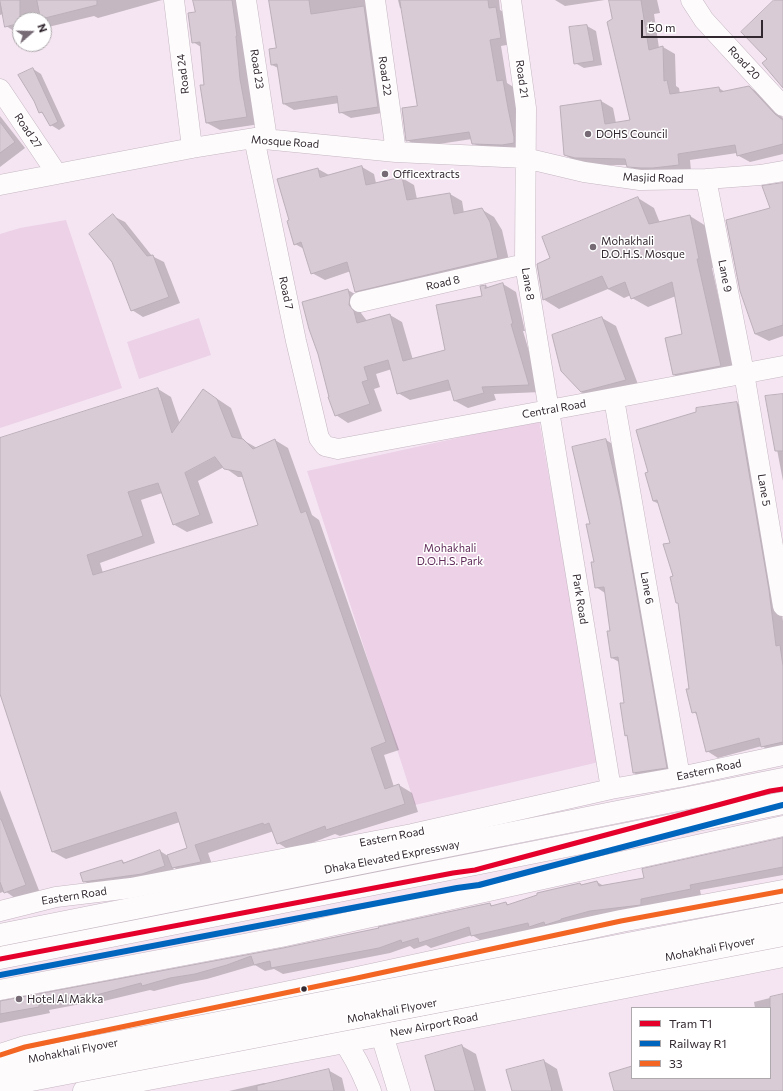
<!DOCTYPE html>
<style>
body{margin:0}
#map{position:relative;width:783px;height:1091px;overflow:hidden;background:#f5e5f2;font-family:Commissioner,sans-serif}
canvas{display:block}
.legend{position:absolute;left:631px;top:1007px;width:140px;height:72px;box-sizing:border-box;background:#fff;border:1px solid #ada9ac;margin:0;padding:5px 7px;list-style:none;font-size:12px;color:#322830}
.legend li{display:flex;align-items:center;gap:8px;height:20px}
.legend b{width:20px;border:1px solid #ada9ac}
.north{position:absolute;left:12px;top:12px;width:40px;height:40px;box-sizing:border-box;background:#fff;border:1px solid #ada9ac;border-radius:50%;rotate:70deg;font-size:11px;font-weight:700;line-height:16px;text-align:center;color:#322830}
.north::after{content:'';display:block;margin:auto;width:14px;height:18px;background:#766a74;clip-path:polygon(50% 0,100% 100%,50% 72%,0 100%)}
.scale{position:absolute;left:641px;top:20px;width:122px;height:18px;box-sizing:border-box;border:2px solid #322830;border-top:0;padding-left:5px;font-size:12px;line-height:14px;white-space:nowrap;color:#322830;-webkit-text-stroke:3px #fff;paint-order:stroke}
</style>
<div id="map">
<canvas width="783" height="1091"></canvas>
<ul class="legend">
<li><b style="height:5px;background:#e4002b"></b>Tram T1</li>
<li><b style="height:5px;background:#0065bd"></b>Railway R1</li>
<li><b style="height:5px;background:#f26522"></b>33</li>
</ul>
<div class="north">N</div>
<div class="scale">50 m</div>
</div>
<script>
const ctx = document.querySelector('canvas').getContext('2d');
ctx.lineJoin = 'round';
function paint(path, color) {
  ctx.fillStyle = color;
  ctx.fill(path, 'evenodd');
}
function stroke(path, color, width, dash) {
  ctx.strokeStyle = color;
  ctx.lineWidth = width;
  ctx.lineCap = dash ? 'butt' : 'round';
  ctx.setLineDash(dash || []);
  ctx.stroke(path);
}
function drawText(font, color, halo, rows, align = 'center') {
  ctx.font = font + ' Commissioner,sans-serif';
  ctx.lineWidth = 3;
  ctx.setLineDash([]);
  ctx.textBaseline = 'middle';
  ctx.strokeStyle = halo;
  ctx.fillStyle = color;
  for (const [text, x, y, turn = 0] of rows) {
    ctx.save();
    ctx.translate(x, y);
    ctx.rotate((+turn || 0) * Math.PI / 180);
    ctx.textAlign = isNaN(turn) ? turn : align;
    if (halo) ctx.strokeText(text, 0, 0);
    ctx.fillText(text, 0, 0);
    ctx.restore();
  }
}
const green = new Path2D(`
 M66,220L122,388L0,428V234L20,228Z
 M199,318L211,355L139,379L127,342Z
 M539,420L599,762L415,805L307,471Z`);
const shadow = new Path2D(`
 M0,0H162L98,18L94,16L44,28V20H20L19,34L6,26L3,14L0,15Z
 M194,0H237L260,124L220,130L207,123L201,47L193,42L196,13Z
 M269,0H372L388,112L351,118L340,112L339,103L294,110L284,104L278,68L272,65L277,49Z
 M398,0H499L500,10L507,14L512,44L501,46L507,83L515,88L526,144L514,152L485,150L473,143L472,139L419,147L407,140L418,107L403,9L400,8Z
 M555,0H605L565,6Z
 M610,0H657L660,13L654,14L659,48L663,47L675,54L676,86L679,88L680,94L719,88L725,92L749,87L761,94L783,118V154L750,162L737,155V153L690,160L691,171L640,173L628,165H588L577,162L565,155L601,101L613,108L616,123L631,121Z
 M587,26L596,31L602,65L584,68L575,63Z
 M33,69L41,74L65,126L59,130L51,125L44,114L40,112Z
 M0,113V116L25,148L0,167Z
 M362,167L374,174L376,183L402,178L414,185L417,199L450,194L462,201L464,213L481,209L494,217L502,230L510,265L368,299L355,292L351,271L325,280L312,273L304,249L295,244L290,221L318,169L329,175Z
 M783,184V336L769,341L755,334L771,209Z
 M638,198L654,208L660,223L690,216L706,226L715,267L712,268L736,375L690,384L674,375L684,334L676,296L648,307L632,298L631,295L624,298L608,289L559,309L543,299L552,259Z
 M113,216L125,222L152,256L164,262L180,303L143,317L132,310Z
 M503,284L516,292L525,331H523L541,392L494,394L496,400L468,408L455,401L452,390L410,400L398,393L392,369L376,374L380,387L374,389L382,411L348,423L336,415L348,290L360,297L362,305L361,313L367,321L390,315L402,322L413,360L446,351L484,297L481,287L486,286L490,288Z
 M602,318L616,326L639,387L595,400L581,392Z
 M158,389L171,397L180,424L216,398L231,408L243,440L257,448L275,440L288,448L312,515L319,520L399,750L384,755L394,787L399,785L412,793L418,812L340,836L335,834L291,851L278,843L274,831L208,853L214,870L186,875L173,867L174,871L93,887L84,881L122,861L126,863L160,851L168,856L188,848L180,822L66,859L53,852L0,691V439ZM224,467L238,477H244L259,526L103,573L100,563L155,543L141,500L162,493L173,524L187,532L213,523L198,481Z
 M783,395V481L767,397Z
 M737,403L748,410L783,621V751L773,753L762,746L718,758L707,751L698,715L693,712L679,603L677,602L671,543L659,504L653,501L650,473Z
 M606,440L616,446L677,773L644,779L634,773L629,737L625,735V703L619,662L612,658L611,632L605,593L596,587L595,562L591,524Z
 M0,790L40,893L19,901L5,891L0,893Z
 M783,839V875L700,890L701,895L483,942L472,935L431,948L426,945L414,949L410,946L390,953L283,974L274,969L265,971L255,965L207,979L181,984L154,991L150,990L100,1002L97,1001L49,1010L50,1013L0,1023V1000L1,1002L283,949L490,904L493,906L506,903L509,905L597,882L604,886L645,879Z
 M782,995L783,1091H615L632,1067V1078H770V1008H755L754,1002Z
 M462,1046L476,1054L486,1091H436Z
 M544,1061L557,1069L563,1091H513Z
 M328,1070L342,1078L345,1091H229L264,1083L267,1084Z`);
const building = new Path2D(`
 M0,0H20V23L5,27Z
 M37,0H97V5L41,19Z
 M193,0H232L237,36H236L240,79L247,117L206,123L200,85H204L200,42L192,43L188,13L195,12Z
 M269,0H309L311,14L364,6L378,107L339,113L337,96L283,104L277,64L271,65L269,49L276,48Z
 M400,0H488L489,8L496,7L501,38L490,40L497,81L503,80L508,108L514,137V143L502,145L472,144L469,132L406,141L402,108L417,106Z
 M609,0H641L649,50L663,46L664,81L667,80L670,94L719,87L720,92L749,86L775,114L783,120V144L737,156L735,145L678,154L679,165L653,168H641L627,167L625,159L575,158L564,155L560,106L601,100L605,124L630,120L607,22L612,19Z
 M774,0H783V88L762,63L767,59L741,32Z
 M587,25L594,61L574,64L569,27Z
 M33,68L58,122L50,126L42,112L39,113L34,101L18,75Z
 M0,122L15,142L0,153Z
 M362,166L366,185L402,177L407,200L450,193L454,214L482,208L490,222L498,258L355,292L347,262L311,274L301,242L294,245L287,221L289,220L277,179L318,168L320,177Z
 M783,183V325L755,334L740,291L726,220L770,208L762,186Z
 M638,197L649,224L690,215L699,259H697L721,366L673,375L665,338L682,334L672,282L631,299L625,282L608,289L602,276L543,300L537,264L550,258L542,237Z
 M113,214L147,256L153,255L169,297L131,311L112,262L89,234Z
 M503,283L513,324H511L529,385L482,387L484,393L454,401L448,380L397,394L388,360L364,367L368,380L362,382L370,404L335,416L328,397H329L318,354L309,329L302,302L348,289L350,297L349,305L354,311L357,323L390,314L403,361L445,350L436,305L482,296L480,286L486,285L485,288Z
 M602,317L626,380L581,392L561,371L552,335Z
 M158,388L172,433L203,389L217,399L232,437L243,439L253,449L275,439L301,513L306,511L386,742L371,748L385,789L399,784L405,804L326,830L325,826L277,844L269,823L264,825L263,823L195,845L201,862L172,868L167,855L187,848L176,812L52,852L0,694V438ZM215,457L224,469L241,472L258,525L93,575L87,555L143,536L128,492L158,483L173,525L200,515L185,473Z
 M783,394V451H775L765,396Z
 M737,402L769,590L776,646L780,645L783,666V742L761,747L759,738L706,752L696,712L692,713L686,689H689L678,603H676L670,577L673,576L663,544L670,543L657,500L653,501L645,473L648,472L636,430L696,412V408Z
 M606,439L620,499L667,768L633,773L627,735L625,736L620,703H624L618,657L611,658L607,631H610L604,587L595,588L591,562H594L586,524H590L572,447Z
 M0,819H1L26,885L4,893L0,882Z
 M783,838V867L690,885L691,889L641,899V905L590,911L561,919V920L545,925L544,922L529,927L528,923L471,936L469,927L419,943L418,938L402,943L401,940L379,948L271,968L270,961L254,965L251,956L227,965L195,974L170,978L142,986L141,983L89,997L88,994L39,1004V1007L0,1014V1001L283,948L379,928L378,927L490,903L491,906L506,902L507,905L537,895V893L580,883L581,885L597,881L599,886L644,878L642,869Z
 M160,850L165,866L142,874L83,882L80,873L122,860L123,863Z
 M783,994V1091H614L609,1073L632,1066V1078H770V997Z
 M462,1045L475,1091H435L425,1056Z
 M544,1060L552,1091H512L506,1070Z
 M329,1069L334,1091H257V1086Z`);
const minor = new Path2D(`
 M174,0L192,148
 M246,0L267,139
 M375,0L396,152
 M511,0L526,108L525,264L611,789
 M691,0L704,20L783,106
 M0,89L57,174
 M254,138L296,341L319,438L325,446L338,449C486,421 635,395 783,366
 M706,179L744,373L783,606
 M0,185L192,148L254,138L396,152L525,158L584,172L640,180L706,179L760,175L783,171
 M360,302L525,264
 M614,399L680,777
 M0,911L56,897L131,888L412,834L611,789L680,777L783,755
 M0,990L281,937L783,826`);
const major = new Path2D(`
 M377,1021L382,1035L399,1091
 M338,1031C351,1050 362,1069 370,1091
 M0,1055L25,1047L357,978L621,921L783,891
 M84,1091L382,1035L783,956`);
const highway = new Path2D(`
 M0,935L783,779
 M0,958L783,803`);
const highwayBridge = new Path2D(`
 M0,1065L783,914
 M0,1086L783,935`);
const bus1 = new Path2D(`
 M0,1055L25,1047L357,978L621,921L783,891`);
const rail1 = new Path2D(`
 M0,975L457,888L479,885L783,805`);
const tram1 = new Path2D(`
 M0,959L453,873L475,870L770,791L783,789`);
const markers = [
 [588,134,4,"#766a74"],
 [385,174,4,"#766a74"],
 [593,247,4,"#766a74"],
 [304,989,3.5,"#322830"],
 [19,999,4,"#766a74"]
];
const streetNames = [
 ["Road 20",744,63,47],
 ["Road 23",257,69,81],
 ["Road 24",183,74,-97],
 ["Road 22",385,76,82],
 ["Road 21",522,79,82],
 ["Road 27",28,131,56],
 ["Mosque Road",285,142,4],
 ["Masjid Road",653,178,2],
 ["Lane 9",725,276,79],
 ["Road 8",443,283,-13],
 ["Lane 8",528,284,81],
 ["Road 7",286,293,78],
 ["Central Road",554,409,-10],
 ["Lane 5",764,490,81],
 ["Lane 6",647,588,80],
 ["Park Road",580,599,81],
 ["Eastern Road",709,770,-12],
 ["Eastern Road",392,837,-11],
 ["Dhaka Elevated Expressway",392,857,-11],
 ["Eastern Road",74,896,-9],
 ["Mohakhali Flyover",710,949,-11],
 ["Mohakhali Flyover",392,1011,-11],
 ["New Airport Road",434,1025,-11],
 ["Mohakhali Flyover",73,1051,-11]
];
const poiNames = [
 ["DOHS Council",596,134],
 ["Officextracts",393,174],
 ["Mohakhali",601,241],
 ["D.O.H.S. Mosque",601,254],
 ["Hotel Al Makka",27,999]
];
const parkNames = [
 ["Mohakhali",450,548],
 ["D.O.H.S. Park",450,561]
];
paint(green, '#ecd1e7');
paint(shadow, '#0003');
paint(building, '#d8cbd5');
stroke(building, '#bbafb9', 1);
stroke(minor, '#c4b7c1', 21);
stroke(major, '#c4b7c1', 23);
stroke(highway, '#c4b7c1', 23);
stroke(minor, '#fefbfd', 20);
stroke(major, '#fefbfd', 22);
stroke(highway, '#fefbfd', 22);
stroke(highwayBridge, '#c4b7c1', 23, []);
stroke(highwayBridge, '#fefbfd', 22);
stroke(bus1, '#f26522', 5);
stroke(rail1, '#0065bd', 6);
stroke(tram1, '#e4002b', 5);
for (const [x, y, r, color] of markers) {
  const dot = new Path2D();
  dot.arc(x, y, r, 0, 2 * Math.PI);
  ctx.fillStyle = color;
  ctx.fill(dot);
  stroke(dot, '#fff', 1.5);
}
drawText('11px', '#322830', '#fff', streetNames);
drawText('11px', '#322830', '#fff', poiNames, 'left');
drawText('11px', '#612c5a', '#fff', parkNames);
</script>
